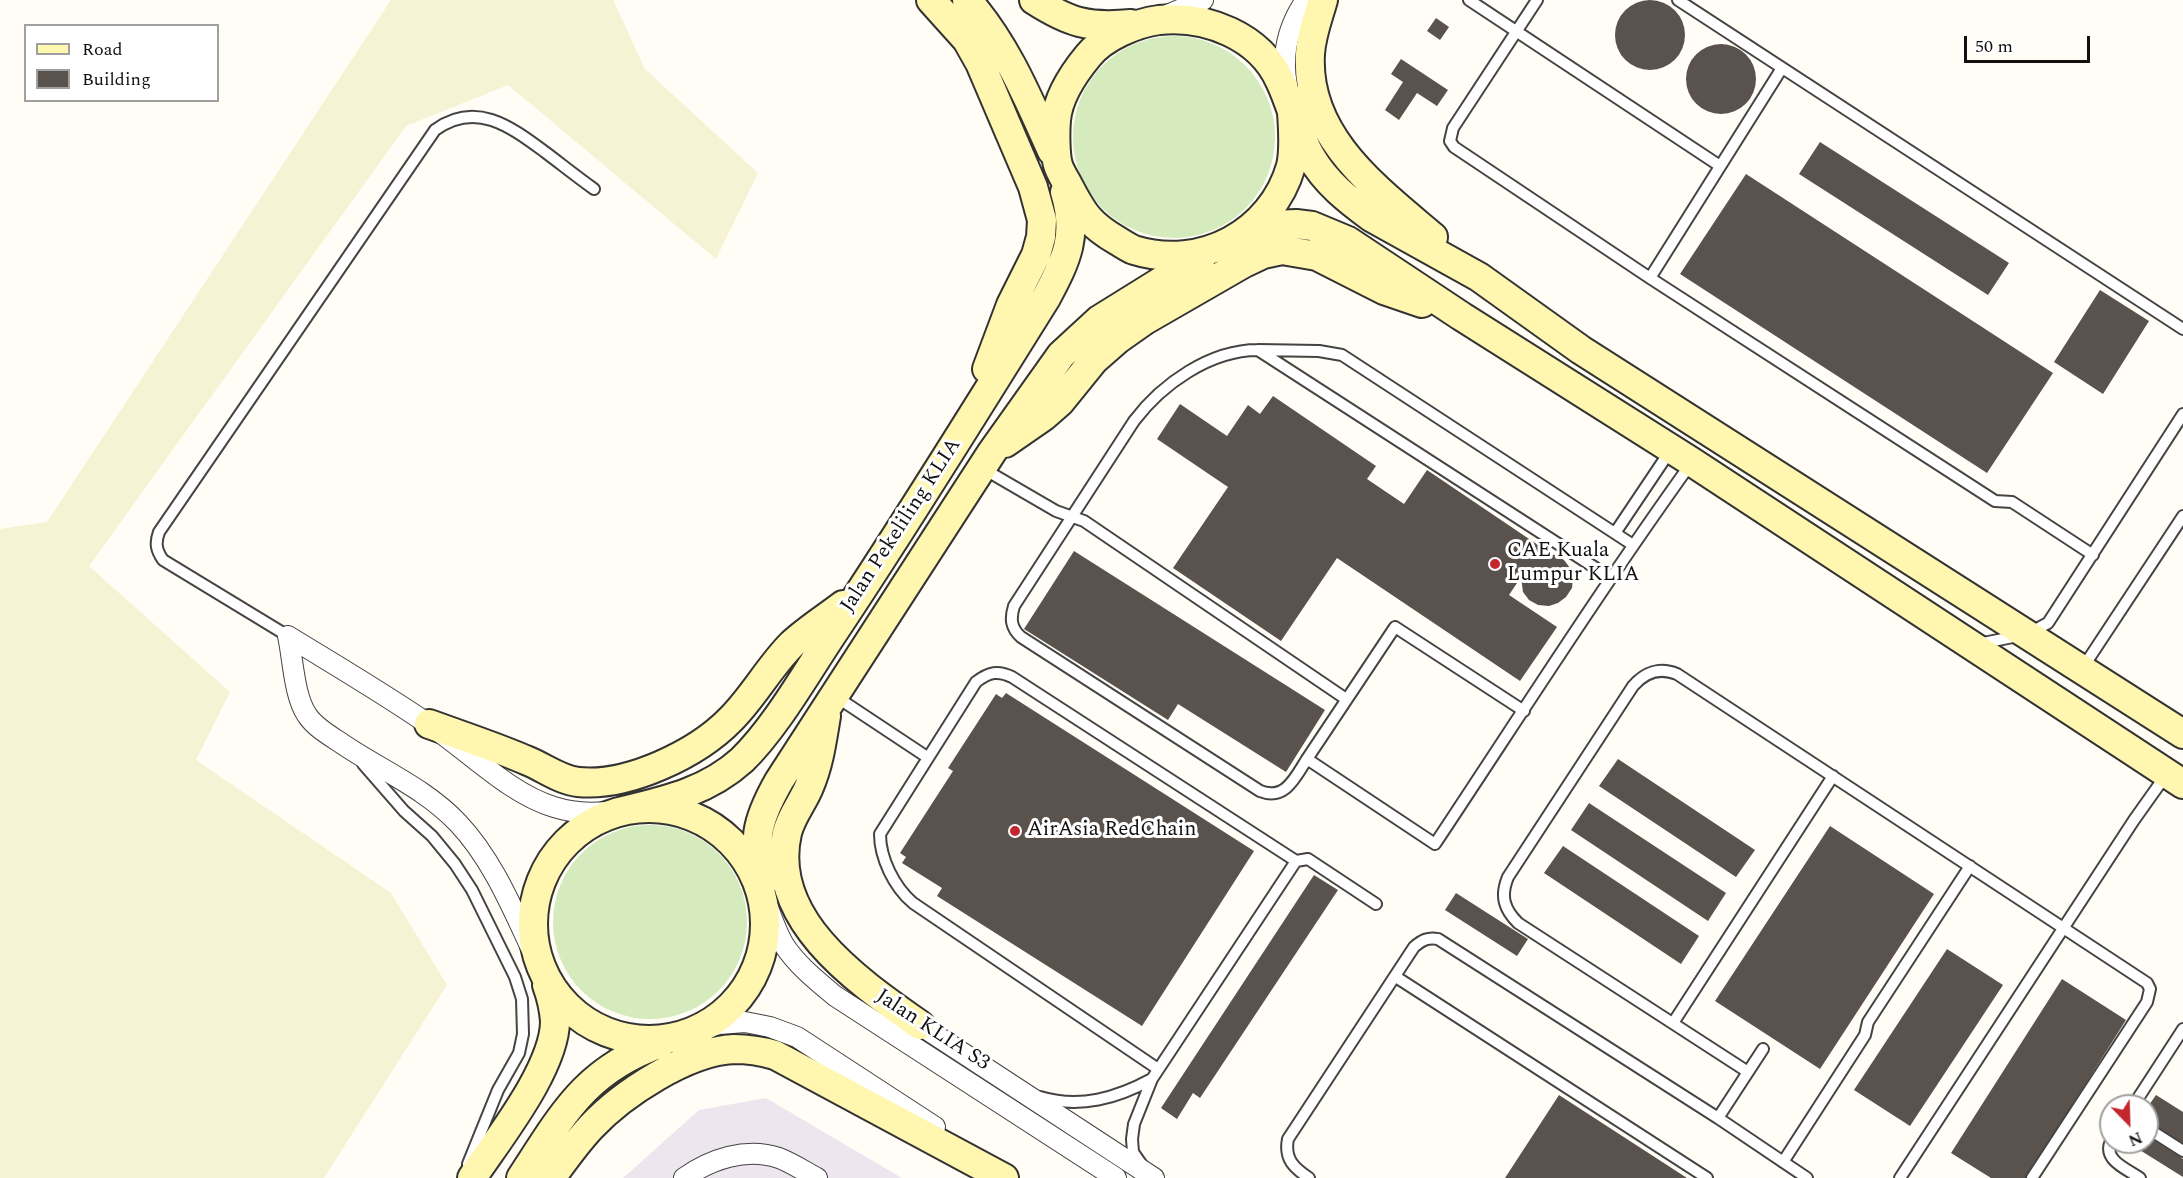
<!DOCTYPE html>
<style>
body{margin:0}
#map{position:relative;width:2183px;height:1178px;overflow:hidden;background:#fffdf5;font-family:Spectral,serif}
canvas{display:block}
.legend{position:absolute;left:24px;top:24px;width:195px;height:78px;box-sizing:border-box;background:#fff;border:2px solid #a0a0a0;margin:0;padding:8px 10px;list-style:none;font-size:18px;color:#111}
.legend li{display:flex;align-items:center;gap:12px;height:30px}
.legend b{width:30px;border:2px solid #a0a0a0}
.north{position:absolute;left:2099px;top:1094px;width:60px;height:60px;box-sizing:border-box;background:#fff;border:2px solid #a0a0a0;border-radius:50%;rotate:157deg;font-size:16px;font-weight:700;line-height:24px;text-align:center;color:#111}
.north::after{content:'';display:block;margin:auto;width:21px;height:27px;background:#c4262e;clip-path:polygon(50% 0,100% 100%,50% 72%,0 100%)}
.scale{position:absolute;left:1964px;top:36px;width:126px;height:27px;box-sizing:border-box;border:3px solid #111;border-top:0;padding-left:8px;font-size:18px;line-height:21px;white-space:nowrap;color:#111;-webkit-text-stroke:4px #fff;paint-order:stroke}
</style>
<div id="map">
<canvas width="2183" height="1178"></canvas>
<ul class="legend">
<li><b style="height:8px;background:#fff6b0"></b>Road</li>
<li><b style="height:16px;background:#5a524d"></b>Building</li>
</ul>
<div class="north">N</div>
<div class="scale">50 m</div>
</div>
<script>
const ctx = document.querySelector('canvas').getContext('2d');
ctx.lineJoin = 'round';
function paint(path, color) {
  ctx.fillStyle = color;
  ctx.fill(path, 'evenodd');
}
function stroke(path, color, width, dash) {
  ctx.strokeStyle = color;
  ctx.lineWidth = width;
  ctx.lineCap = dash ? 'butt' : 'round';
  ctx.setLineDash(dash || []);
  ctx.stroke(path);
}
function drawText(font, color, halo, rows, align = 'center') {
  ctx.font = font + ' Spectral,serif';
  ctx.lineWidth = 6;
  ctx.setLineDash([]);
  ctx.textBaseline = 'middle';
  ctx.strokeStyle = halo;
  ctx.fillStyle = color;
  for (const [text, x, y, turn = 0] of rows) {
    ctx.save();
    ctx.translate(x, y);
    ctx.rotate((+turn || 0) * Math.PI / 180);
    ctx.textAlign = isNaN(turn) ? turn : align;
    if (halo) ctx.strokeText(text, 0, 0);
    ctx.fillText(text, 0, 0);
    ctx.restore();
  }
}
const industrial = new Path2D(`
 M766,1098L902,1178H623L699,1110Z`);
const farmland = new Path2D(`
 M391,0H613L645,69L758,173L716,259L508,85L406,126L89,566L230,692L196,760L391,893L447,985L324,1178H0V529L47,522Z`);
const green = new Path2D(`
 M1073 137a101 101 0 1 1 202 0a101 101 0 1 1-202 0Z
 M553 922a97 97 0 1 1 194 0a97 97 0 1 1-194 0Z`);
const building = new Path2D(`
 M1615 35a35 35 0 1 1 70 0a35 35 0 1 1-70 0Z
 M1436,18L1449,27L1440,40L1427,31Z
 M1686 79a35 35 0 1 1 70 0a35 35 0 1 1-70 0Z
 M1401,59L1448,90L1437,106L1417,93L1399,120L1385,110L1403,82L1391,74Z
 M1820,142L2009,263L1988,295L1799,174Z
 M1746,174L2053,373L1987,473L1680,274Z
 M2100,290L2149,321L2103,394L2054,362Z
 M1273,396L1376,466L1367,479L1404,504L1427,470L1541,547L1535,556L1545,554L1555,555L1564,560L1570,568L1573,578L1572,588L1566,597L1558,603L1549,606L1538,605L1529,600L1523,592L1521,577L1509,595L1557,627L1520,681L1337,558L1281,641L1173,568L1228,487L1157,439L1180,404L1227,436L1248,405L1260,414Z
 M1074,551L1325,710L1286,772L1178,704L1168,720L1024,629Z
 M1006,693L1254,851L1142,1026L937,896L942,888L902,863L906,857L900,853L953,771L948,768L996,694L1002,698Z
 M1618,759L1755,850L1736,877L1599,786Z
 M1589,803L1726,893L1708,921L1571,830Z
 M1830,826L1934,894L1820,1069L1715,1001Z
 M1563,846L1699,936L1681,964L1544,873Z
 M1314,875L1338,890L1200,1098L1193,1093L1177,1119L1161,1108Z
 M1456,893L1528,939L1517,956L1445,910Z
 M1947,949L2003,985L1910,1126L1854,1090Z
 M2062,979L2126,1020L2026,1178H1991L1951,1153Z
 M1559,1095L1687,1178H1505Z
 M2156,1095L2183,1112V1146L2147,1124V1108Z
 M2147,1136L2183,1159V1177L2127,1142H2147Z`);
const lane = new Path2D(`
 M1469,0L1720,166
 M1537,0L1453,128L1450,141L1454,147L1650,278L1995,501L2012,502L2093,555
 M1678,0L2183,329
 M1650,278L1782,68
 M1258,350L1319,351L1342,355L1633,545
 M982,468L1056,511L1084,521L1346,699
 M1615,533L1670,451
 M288,636L163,560C156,550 155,543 159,532L435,130C476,100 511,127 545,152C561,164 577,177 594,189
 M1978,644L2028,634L2048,623L2183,414
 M2082,669L2183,516
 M835,696L927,757
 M1524,711L1395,627L1307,759L1435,844C1520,716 1602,587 1692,462
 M1307,759C1295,778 1285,801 1260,791L1021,637C1011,628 1010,619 1014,606L1134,421C1162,384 1210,350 1258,350L1611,578
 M363,764L404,811L432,836L455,864L472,890L515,977L522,999L523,1034L519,1053L498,1090L468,1164
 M1396,977L1707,1178
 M1673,1023L1833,776
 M1158,1069L913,903C894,887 880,858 880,834L976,682C989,672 998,670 1012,677L1296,861L1308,859L1376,904
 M1748,1072L1518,923C1504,909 1500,896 1508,877L1633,686C1645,672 1660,667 1677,674L2147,983L2150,989L2147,1002L2032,1178
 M1040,1097C1080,1109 1117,1098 1152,1079
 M2133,1106L2183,1029
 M1718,1118L1763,1049
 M2147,1128L2183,1151
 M2111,1141C2102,1160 2127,1169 2140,1178
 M1783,1162L1865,1035L1868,1022L1970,866
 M1142,1165L1133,1152L1132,1139L1134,1124L1152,1079L1296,861
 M1309,1178C1294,1168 1284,1159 1288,1139L1414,947C1422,940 1428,937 1438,939L1718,1118L1807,1178
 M1900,1178L2134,820L2166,775`);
const street = new Path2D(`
 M1165,16L1203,0
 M1287,85C1281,54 1288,26 1306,0
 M288,636C293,659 294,696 307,715C314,726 327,734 338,741C378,769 424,787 458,823C496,863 517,920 541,969
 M288,636C335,665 383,693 428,724C468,750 508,793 554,807C579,815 602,813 627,810
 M761,888C768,907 774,928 784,945C797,965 817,981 835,996L1116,1178
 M920,1025L1154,1178
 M680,1036L719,1024L745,1022L770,1027L797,1037L935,1127
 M684,1178C711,1159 746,1147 779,1158C792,1163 804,1171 817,1178`);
const secondary = new Path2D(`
 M931,0L967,40L980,63L1033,187L1042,220L1041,237L1036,255L1011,305L987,369
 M967,0C1006,44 1028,98 1052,151
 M1034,0C1070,23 1088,28 1131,24
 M1323,0C1318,18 1311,35 1310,54C1305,137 1377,189 1433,237
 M1292,112C1293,129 1295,149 1291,166C1272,233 1201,271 1134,250C1129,248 1123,244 1118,241C1090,225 1083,214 1068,185C1065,179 1060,172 1058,165C1055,155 1055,131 1056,120C1058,97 1074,73 1088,56C1103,37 1136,23 1159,20C1206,15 1260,36 1280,81C1292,106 1297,133 1311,157C1326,183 1348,200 1371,217L1479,277L1581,350L2183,734
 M1247,233L1275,225L1296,224L1312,226L1348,241L1461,316L1692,462L2183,784
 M1005,443L1044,416L1060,402L1094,360L1118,339L1145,320L1244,263L1263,254L1282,250L1317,256L1384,290L1422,303
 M826,716C822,740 819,764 809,787C803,802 791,816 787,833C767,920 859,982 920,1025
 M429,724C462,736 496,747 528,761C545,768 560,780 578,782C628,787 697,754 731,719C754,696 769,667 792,644C807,630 826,618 843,605
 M533 924a116 116 0 1 1 232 0a116 116 0 1 1-232 0Z
 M627,810C669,800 709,790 742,760C777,726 809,668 837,627C909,519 977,408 1046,298C1067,259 1078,235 1065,192
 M761,888C755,838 754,825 779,781L992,452L1061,355L1099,320L1202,256
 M472,1178C498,1139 555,1068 555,1021C554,1008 551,996 547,985
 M521,1178C563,1114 585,1070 661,1043
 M551,1178C564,1160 576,1143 591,1127C622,1094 687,1051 734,1049C748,1049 761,1051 775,1055L1004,1178`);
const markers = [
 [1495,564,6,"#c4262e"],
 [1015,831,6,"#c4262e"]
];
const streetNames = [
 ["Jalan Pekeliling KLIA",902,526,-57],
 ["Jalan KLIA S3",932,1031,33]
];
const poiNames = [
 ["CAE Kuala",1507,552],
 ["Lumpur KLIA",1507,576],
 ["AirAsia RedChain",1027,831]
];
paint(industrial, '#eee6ef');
paint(farmland, '#f6f3d4');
paint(green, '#d5ebbd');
paint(building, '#5a524d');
stroke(lane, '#444', 14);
stroke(street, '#444', 22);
stroke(secondary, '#333', 32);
stroke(lane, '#fff', 10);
stroke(street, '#fff', 20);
stroke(secondary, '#fff6b0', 28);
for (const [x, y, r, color] of markers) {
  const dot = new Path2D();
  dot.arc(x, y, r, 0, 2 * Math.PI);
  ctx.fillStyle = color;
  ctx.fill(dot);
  stroke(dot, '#fff', 2);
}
drawText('21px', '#111', '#fff', streetNames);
drawText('21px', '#111', '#fff', poiNames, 'left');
</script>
